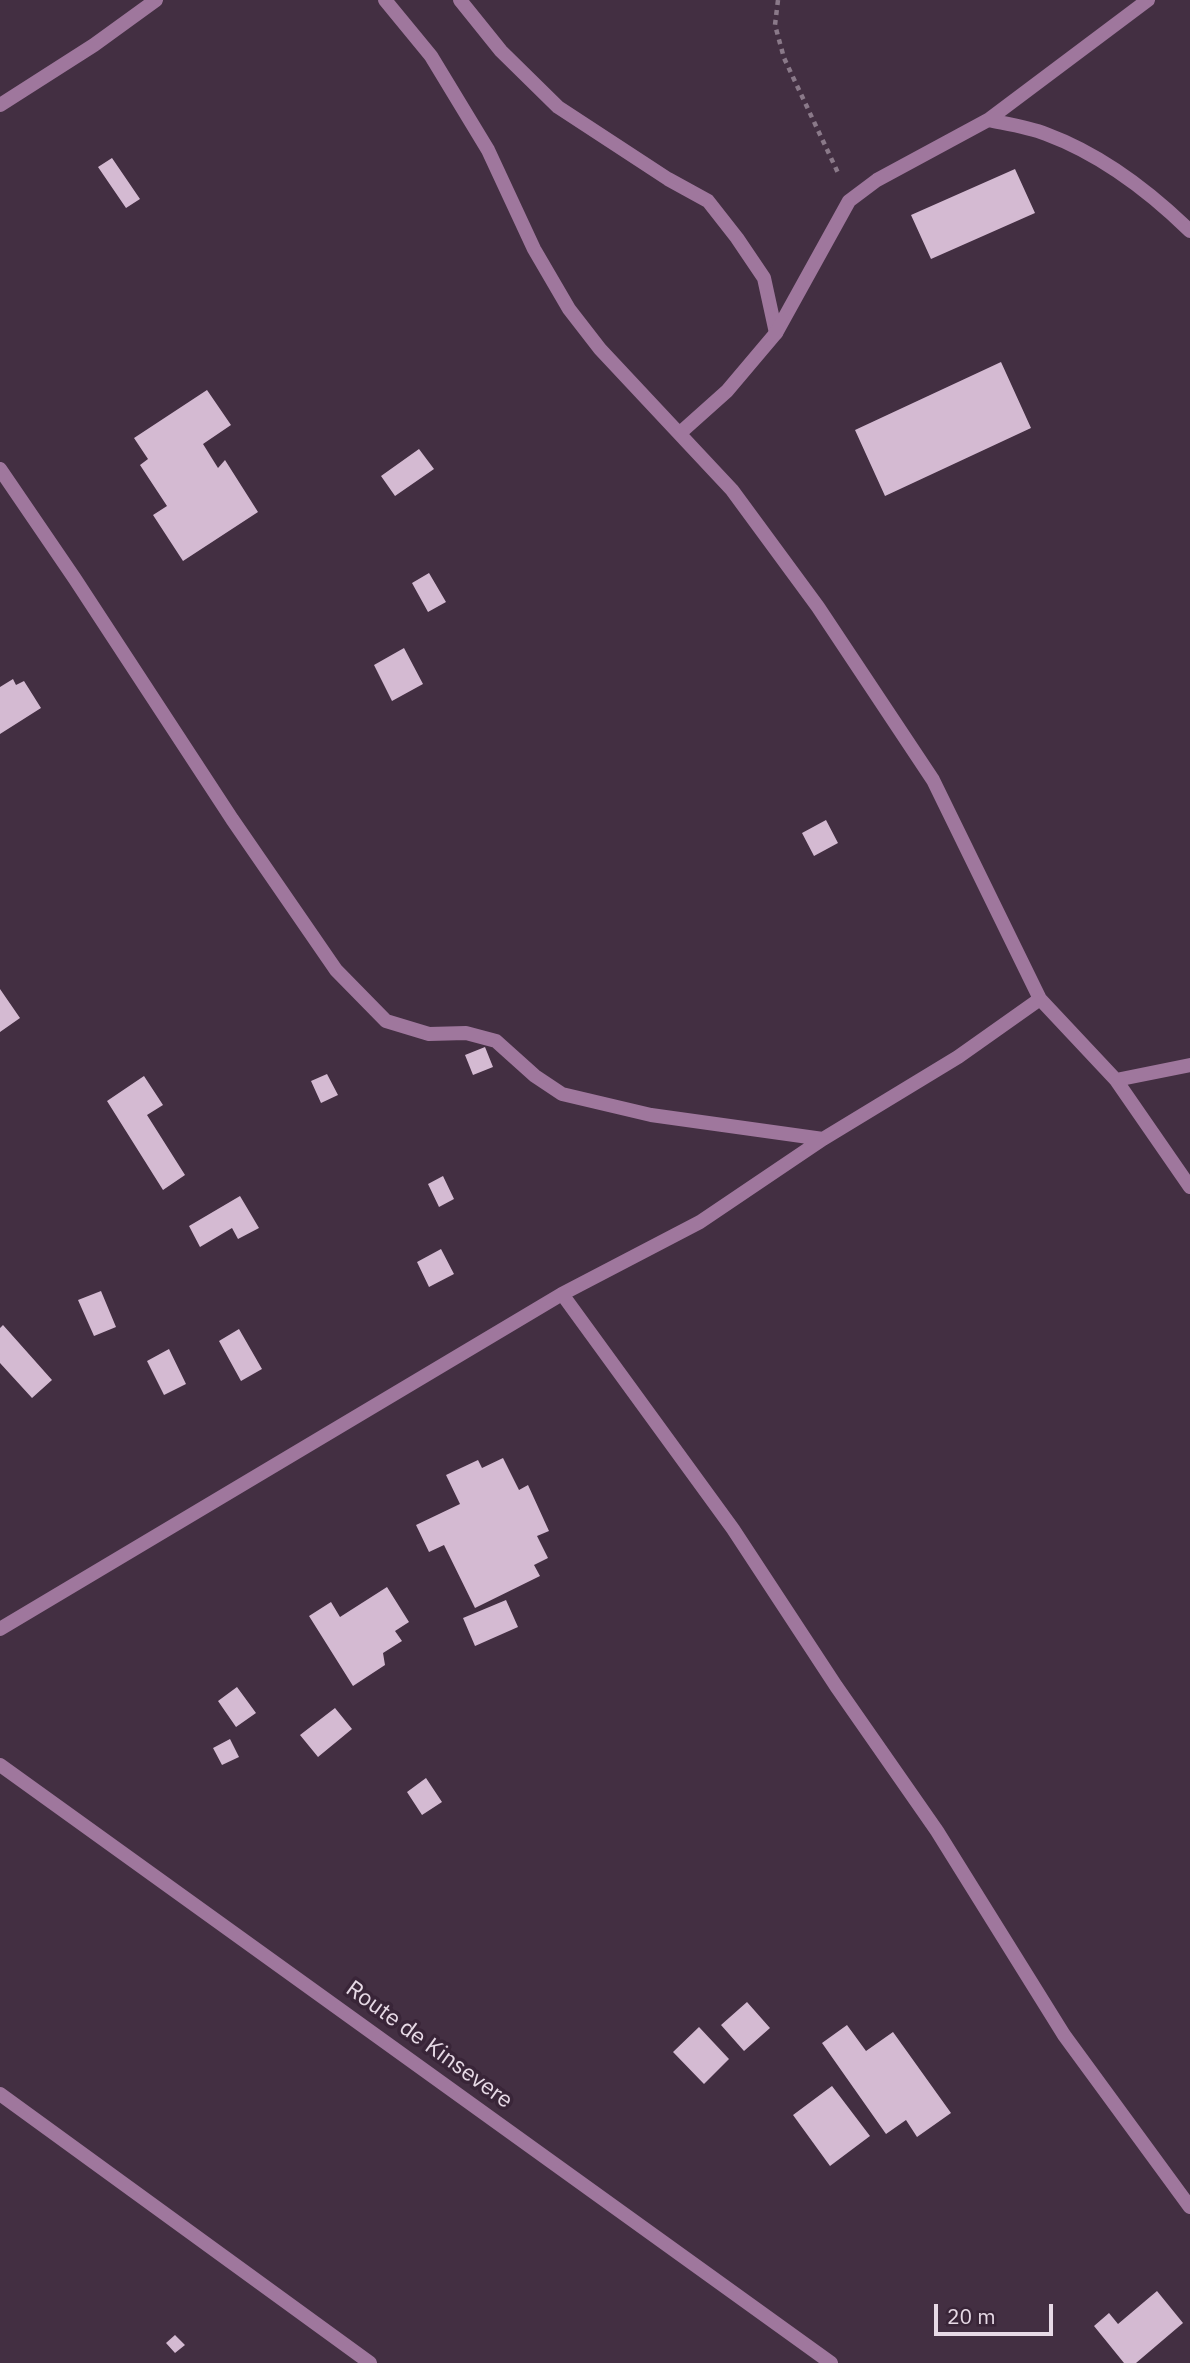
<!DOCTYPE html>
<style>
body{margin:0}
#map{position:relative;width:1190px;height:2363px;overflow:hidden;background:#432f42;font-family:"IBM Plex Sans",sans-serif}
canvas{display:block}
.scale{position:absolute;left:934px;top:2304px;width:119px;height:32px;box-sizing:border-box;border:4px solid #e7dae6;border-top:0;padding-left:9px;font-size:21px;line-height:24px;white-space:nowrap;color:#e7dae6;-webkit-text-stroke:5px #392538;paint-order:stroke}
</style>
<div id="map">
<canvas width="1190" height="2363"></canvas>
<div class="scale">20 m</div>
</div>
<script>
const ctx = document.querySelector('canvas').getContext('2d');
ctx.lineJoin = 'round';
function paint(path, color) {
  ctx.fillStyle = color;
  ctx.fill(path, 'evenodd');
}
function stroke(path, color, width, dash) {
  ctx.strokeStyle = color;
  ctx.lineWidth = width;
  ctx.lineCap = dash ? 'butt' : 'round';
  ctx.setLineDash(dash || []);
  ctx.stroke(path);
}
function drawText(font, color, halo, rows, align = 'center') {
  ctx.font = font + ' "IBM Plex Sans",sans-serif';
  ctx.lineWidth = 7;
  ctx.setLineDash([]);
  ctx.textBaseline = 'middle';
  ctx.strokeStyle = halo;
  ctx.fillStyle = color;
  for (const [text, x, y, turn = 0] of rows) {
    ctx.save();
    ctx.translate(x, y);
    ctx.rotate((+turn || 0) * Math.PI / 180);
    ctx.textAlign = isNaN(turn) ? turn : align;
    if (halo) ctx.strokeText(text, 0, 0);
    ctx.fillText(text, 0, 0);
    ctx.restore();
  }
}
const building = new Path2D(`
 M112,158L140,199L126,208L98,167Z
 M1015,169L1035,213L931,259L911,215Z
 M1001,362L1031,428L885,496L855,430Z
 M207,390L231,425L203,444L218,468L225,460L258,512L183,561L153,515L167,506L140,465L148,459L134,438Z
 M419,449L434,469L395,496L381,476Z
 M429,573L446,602L428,612L412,583Z
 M404,648L423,684L392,701L374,665Z
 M13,679L16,685L24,681L41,708L0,734V687Z
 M826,820L838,843L814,856L802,833Z
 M0,989L20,1018L0,1032Z
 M485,1047L493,1067L473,1075L465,1055Z
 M327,1074L338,1095L321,1103L311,1081Z
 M144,1076L163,1105L147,1115L185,1175L163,1190L107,1101Z
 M443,1176L454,1199L439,1207L428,1184Z
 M240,1196L259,1228L238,1239L232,1228L200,1247L189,1226Z
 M441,1249L454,1274L429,1287L417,1262Z
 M101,1291L116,1327L94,1336L78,1300Z
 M3,1325L52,1380L32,1398L0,1363V1328Z
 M239,1329L262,1369L241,1381L219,1341Z
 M169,1349L186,1384L164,1395L147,1361Z
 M503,1458L519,1490L528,1485L549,1531L537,1536L548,1558L534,1565L540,1576L475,1608L444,1545L429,1552L416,1525L460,1504L446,1475L478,1460L482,1468Z
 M387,1587L409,1622L395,1631L402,1641L383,1653L385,1665L353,1686L309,1616L331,1602L340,1617Z
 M506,1600L518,1627L475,1646L463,1618Z
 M237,1687L256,1713L236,1727L218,1701Z
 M335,1708L352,1729L318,1757L300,1735Z
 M230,1739L239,1757L222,1765L213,1748Z
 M426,1778L442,1802L422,1815L407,1792Z
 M747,2002L770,2028L744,2051L721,2025Z
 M847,2025L866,2051L893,2032L951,2113L917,2137L906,2120L886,2134L822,2043Z
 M699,2027L729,2059L704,2084L673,2052Z
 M832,2086L870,2136L830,2166L793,2115Z
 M1157,2291L1183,2323L1136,2363H1124L1094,2326L1109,2313L1118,2324Z
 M175,2335L185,2345L175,2353L166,2343Z`);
const path = new Path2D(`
 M778,0L775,25L784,58L839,175`);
const service = new Path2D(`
 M460,0L501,51L558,107L668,179L708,201L737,238L764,278L776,333`);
const minor = new Path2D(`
 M385,0L431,56L488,150L534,249L569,309L600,349L732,490L818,607L933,780L1040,999L1116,1080L1190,1187
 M0,105L94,45L156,0
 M988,120C1007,124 1028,127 1046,134C1100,154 1149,191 1190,231
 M680,433L727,391L776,333L849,201L877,180L988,120L1148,0
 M0,469L75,579L232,819L336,970L386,1021L429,1034L466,1033L496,1041L535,1076L562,1094L651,1115L823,1139
 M1116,1080L1190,1065
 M562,1294L733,1529L836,1686L937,1831L1064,2035L1190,2207
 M0,1629L562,1294L700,1222L823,1139L958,1057L1040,999
 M0,1765L831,2363
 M0,2094L370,2363`);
const streetNames = [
 ["Route de Kinsevere",429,2045,36]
];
paint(building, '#d4bad2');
stroke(path, '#8a7989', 4.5, [5, 5]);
stroke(service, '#9f779d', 14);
stroke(minor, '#9f779d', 14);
drawText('23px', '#e7dae6', '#392538', streetNames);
</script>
